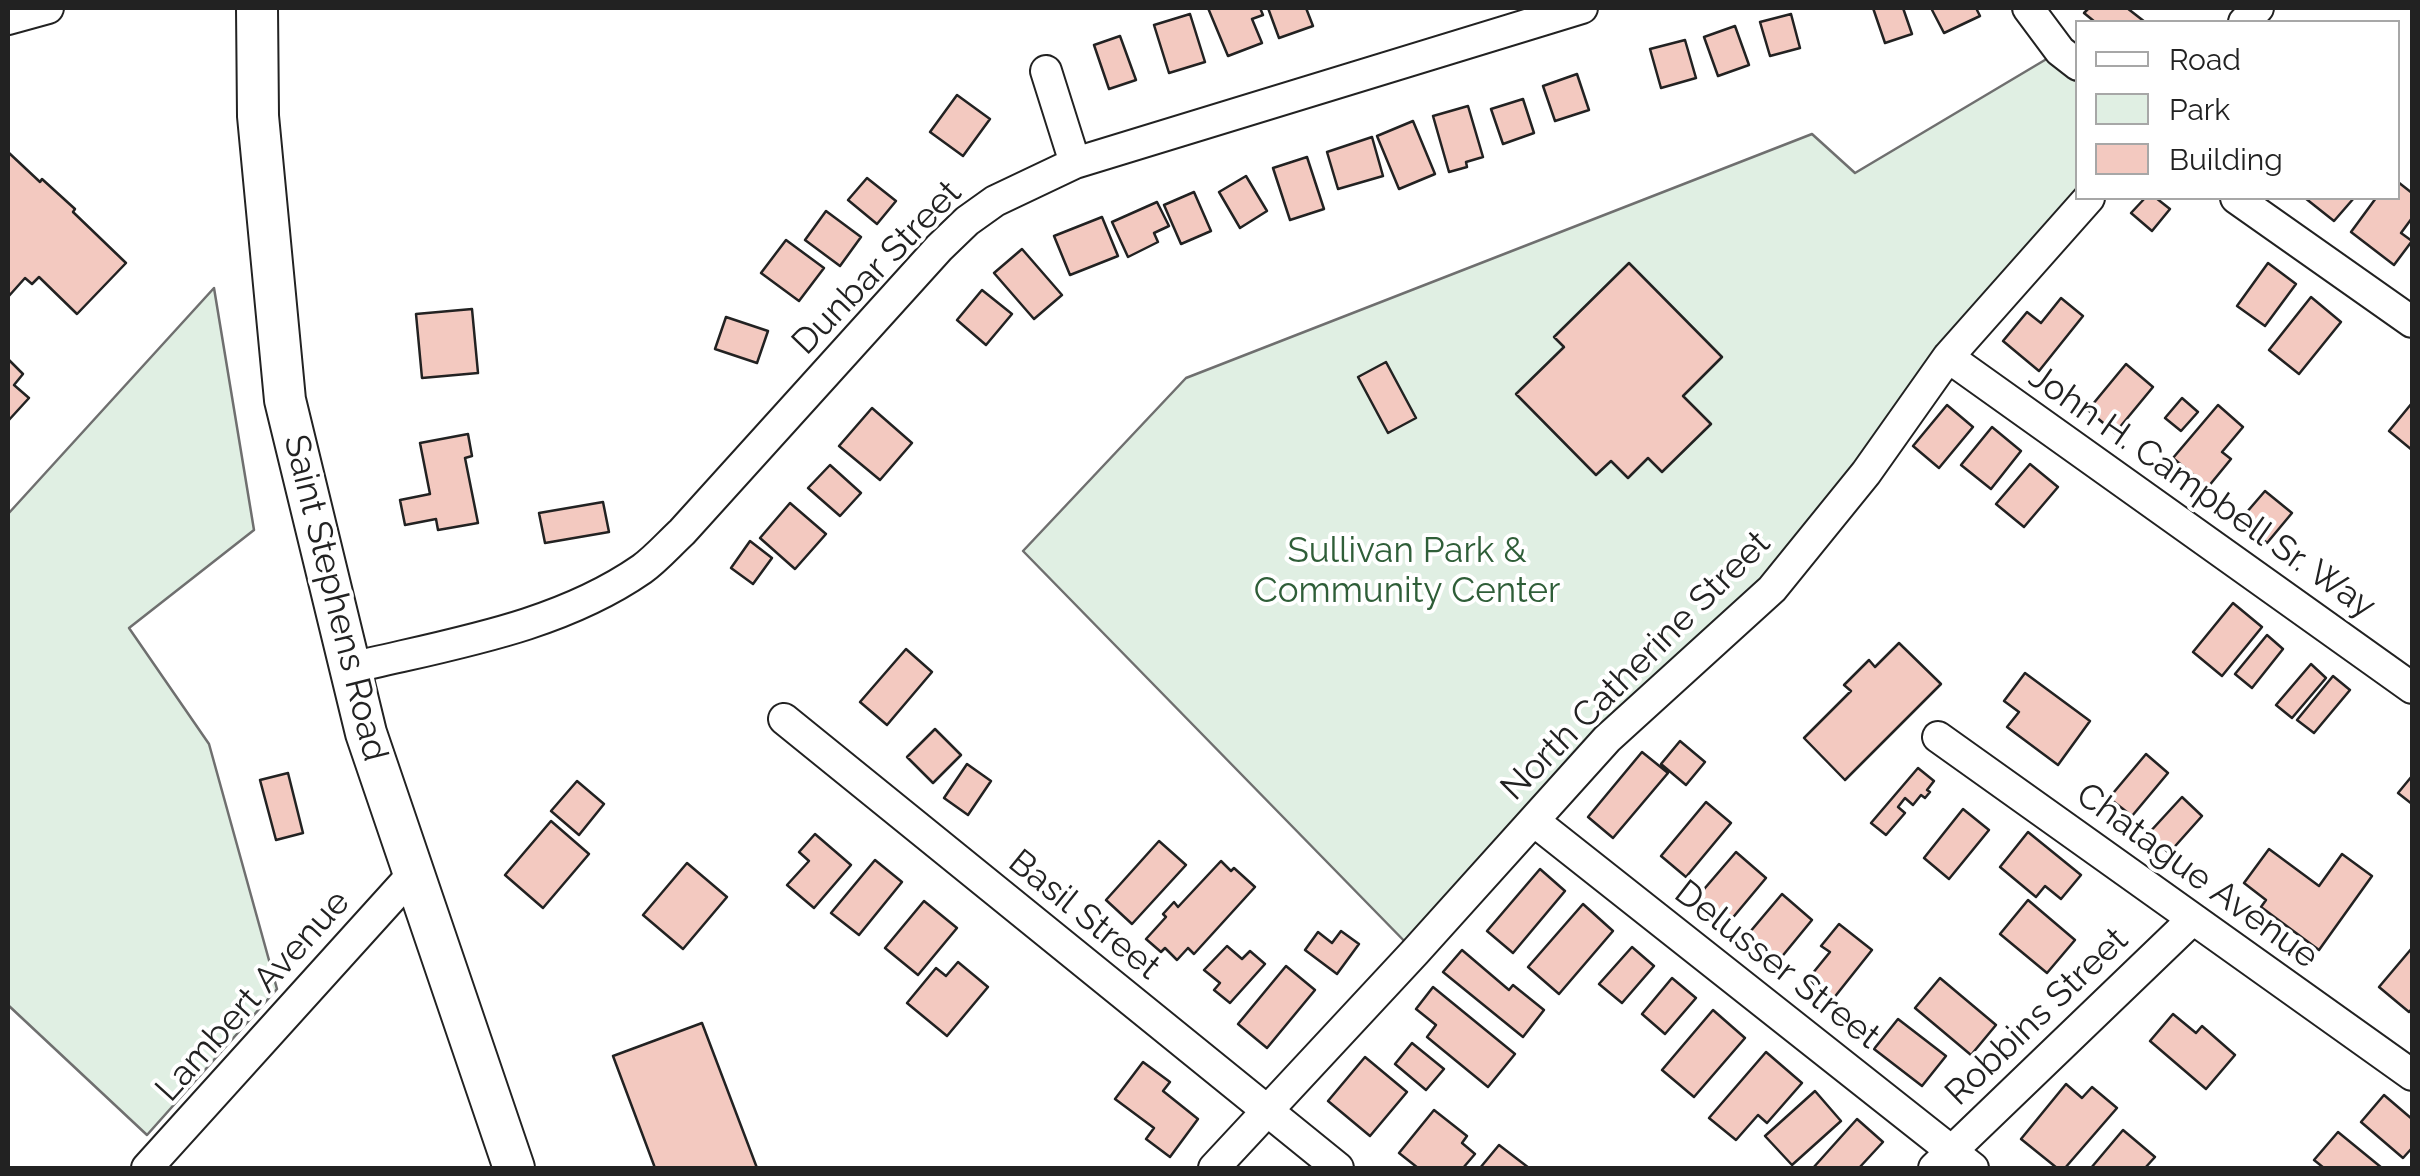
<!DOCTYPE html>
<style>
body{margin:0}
#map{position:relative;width:2420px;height:1176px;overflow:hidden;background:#fff;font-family:Raleway,sans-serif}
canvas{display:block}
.frame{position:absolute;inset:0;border:10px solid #222;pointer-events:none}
.legend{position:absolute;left:2075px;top:20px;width:325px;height:180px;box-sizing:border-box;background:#fff;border:2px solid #a7a7a7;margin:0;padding:12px 18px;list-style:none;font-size:30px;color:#222}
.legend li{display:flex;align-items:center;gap:20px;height:50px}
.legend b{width:50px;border:2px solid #a7a7a7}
</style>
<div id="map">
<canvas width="2420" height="1176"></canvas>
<div class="frame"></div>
<ul class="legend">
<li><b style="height:12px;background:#fff"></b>Road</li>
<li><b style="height:28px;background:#e0efe3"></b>Park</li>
<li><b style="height:28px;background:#f3c9c0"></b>Building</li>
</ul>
</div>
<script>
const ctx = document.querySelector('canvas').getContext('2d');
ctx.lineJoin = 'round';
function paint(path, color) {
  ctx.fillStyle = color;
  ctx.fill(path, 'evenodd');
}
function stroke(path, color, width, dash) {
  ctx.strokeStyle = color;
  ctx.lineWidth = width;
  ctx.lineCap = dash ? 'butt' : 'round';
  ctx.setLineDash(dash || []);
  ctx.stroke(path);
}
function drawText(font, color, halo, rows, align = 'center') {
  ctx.font = font + ' Raleway,sans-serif';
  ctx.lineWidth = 8;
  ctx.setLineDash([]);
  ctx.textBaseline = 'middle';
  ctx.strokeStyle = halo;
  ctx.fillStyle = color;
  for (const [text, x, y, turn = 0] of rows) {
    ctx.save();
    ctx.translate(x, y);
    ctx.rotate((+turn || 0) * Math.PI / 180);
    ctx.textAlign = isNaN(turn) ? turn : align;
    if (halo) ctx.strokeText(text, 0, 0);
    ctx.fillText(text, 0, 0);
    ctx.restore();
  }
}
const green = new Path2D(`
 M2060,51L2077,65L2078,198L1866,473L1415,952L1023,551L1186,378L1812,134L1855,173Z
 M214,288L254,530L129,628L209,744L277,989L147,1135L8,1005V514Z`);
const building = new Path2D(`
 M1208,8H1260L1263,15L1252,19L1262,43L1228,56Z
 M1268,8H1306L1313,26L1279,38Z
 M1873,8H1903L1912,34L1885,43Z
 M1931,8H1976L1980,16L1944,33Z
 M2089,8H2127L2145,22H2095L2084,13Z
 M1190,14L1205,62L1169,73L1154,25Z
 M1791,14L1800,48L1770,56L1760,22Z
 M1735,26L1749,65L1718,76L1704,37Z
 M1120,36L1136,80L1109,89L1094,45Z
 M1685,40L1696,78L1661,88L1650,49Z
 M1577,74L1589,110L1555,121L1543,86Z
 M957,95L990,119L963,156L930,132Z
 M1523,99L1534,133L1503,144L1491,109Z
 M1468,106L1483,157L1466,162L1467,167L1449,172L1433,116Z
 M1413,121L1435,174L1399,189L1377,136Z
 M1372,137L1383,176L1338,189L1327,152Z
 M8,152L40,182L42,179L75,209L73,212L126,263L77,314L39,277L32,284L25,278L8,297Z
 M1307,157L1324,209L1290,220L1273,168Z
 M1246,176L1267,211L1240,228L1219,192Z
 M867,178L896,201L877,224L848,200Z
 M2398,182L2412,193V218L2401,233L2412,241L2394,265L2351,232L2376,198H2398Z
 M1194,192L1211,231L1181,244L1164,205Z
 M2145,198H2156L2170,209L2152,231L2131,213Z
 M2305,198H2354L2334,221Z
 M1157,202L1169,226L1154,233L1158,242L1128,257L1112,222Z
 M826,211L861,237L840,266L805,240Z
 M1102,217L1118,256L1070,275L1054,236Z
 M786,240L824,268L799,301L761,273Z
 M1022,249L1062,295L1034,319L994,273Z
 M1629,263L1722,357L1683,396L1711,424L1662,472L1648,458L1628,478L1611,461L1596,475L1516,394L1564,347L1554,337Z
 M2268,263L2296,284L2265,326L2237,306Z
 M982,290L1012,314L986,345L957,320Z
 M2311,297L2341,322L2299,374L2269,350Z
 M2061,298L2083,316L2039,371L2003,341L2027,312L2041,323Z
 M472,309L478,373L422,378L416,314Z
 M726,317L768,331L757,363L715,349Z
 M8,359L23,374L14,385L29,398L8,421Z
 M1386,362L1416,418L1388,433L1358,377Z
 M2126,364L2153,387L2115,433L2088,410Z
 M2182,398L2198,412L2181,431L2165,418Z
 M2412,403V450L2389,431Z
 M1947,405L1973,427L1939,468L1913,446Z
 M2218,405L2243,427L2222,452L2231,459L2208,487L2173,458Z
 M872,408L912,443L880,480L839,446Z
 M1992,427L2021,451L1991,489L1961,465Z
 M468,434L472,456L465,458L478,523L438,530L436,519L405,525L400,500L430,494L420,443Z
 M2030,464L2058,487L2024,527L1996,504Z
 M830,465L861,493L840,516L808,488Z
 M2265,491L2292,513L2267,543L2240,520Z
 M603,502L609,532L545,543L539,513Z
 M790,503L826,534L795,569L760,538Z
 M750,541L772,558L753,584L731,568Z
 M2233,603L2262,627L2222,676L2193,652Z
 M2267,635L2283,649L2252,688L2235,674Z
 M1899,643L1941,684L1845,780L1804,738L1851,691L1844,685L1869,660L1875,667Z
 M906,649L932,672L887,725L860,702Z
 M2311,664L2326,678L2292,718L2276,705Z
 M2025,673L2090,721L2058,765L2007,727L2019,712L2004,701Z
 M2333,676L2350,690L2314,733L2297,720Z
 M935,729L961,755L933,783L907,757Z
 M1680,741L1705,762L1686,785L1661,764Z
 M1642,752L1668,773L1613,838L1588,817Z
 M2146,754L2168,773L2132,816L2109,798Z
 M967,764L991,781L968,815L944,798Z
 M1918,768L1934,781L1927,790L1930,792L1925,798L1921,795L1913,805L1905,798L1898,807L1905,813L1886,835L1871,823Z
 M288,773L303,833L276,840L260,780Z
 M2412,776V804L2398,793Z
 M577,781L604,804L579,835L551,811Z
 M2182,797L2202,816L2169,853L2148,834Z
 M1706,802L1731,823L1686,877L1661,856Z
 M1963,809L1989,830L1949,879L1924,858Z
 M551,821L589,854L543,908L505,875Z
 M2028,832L2081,875L2061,899L2045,886L2036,897L2000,867Z
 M815,834L851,865L814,908L787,885L809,861L799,852Z
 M1159,841L1186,865L1132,924L1106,900Z
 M2269,849L2319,886L2342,854L2372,876L2319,950L2261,907L2266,900L2244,883Z
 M1736,852L1766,878L1730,921L1699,895Z
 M875,860L902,882L859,935L831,913Z
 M1221,861L1231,871L1234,868L1255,887L1194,954L1188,948L1177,960L1165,948L1161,952L1146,939L1166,917L1163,914L1174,902L1178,907Z
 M687,863L727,897L683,949L643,915Z
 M1540,869L1565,891L1513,953L1487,931Z
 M1782,894L1812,920L1775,965L1744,939Z
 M2028,900L2075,940L2047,973L2000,934Z
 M924,901L957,928L918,975L885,948Z
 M1583,904L1613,931L1559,994L1528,967Z
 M1839,924L1872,950L1833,999L1808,979L1830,952L1821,946Z
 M1341,931L1359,944L1337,974L1305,950L1318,932L1332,943Z
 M1227,946L1242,959L1250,951L1265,964L1230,1003L1214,990L1220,983L1204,970Z
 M1632,947L1654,966L1622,1003L1599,984Z
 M2412,948V1009L2409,1012L2379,987Z
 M1462,950L1509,990L1513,985L1544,1010L1523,1037L1443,972Z
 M958,962L988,987L947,1036L907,1003L936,968L946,976Z
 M1286,966L1315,990L1267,1048L1238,1024Z
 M1672,978L1696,998L1665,1034L1642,1014Z
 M1940,978L1996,1025L1971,1055L1915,1008Z
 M1433,987L1515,1054L1488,1087L1427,1037L1436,1025L1416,1009Z
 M1713,1010L1745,1038L1694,1097L1662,1070Z
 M2173,1014L2196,1033L2202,1026L2235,1055L2206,1089L2150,1041Z
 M1898,1019L1946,1056L1922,1086L1874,1049Z
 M702,1023L757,1168H655L613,1056Z
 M1412,1043L1444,1069L1426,1090L1395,1064Z
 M1766,1052L1802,1083L1767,1123L1758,1115L1736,1140L1709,1118Z
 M1365,1057L1407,1092L1370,1136L1328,1101Z
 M1143,1062L1170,1082L1163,1091L1198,1119L1170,1157L1146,1139L1154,1128L1115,1099Z
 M2066,1084L2082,1098L2092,1087L2117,1108L2065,1168H2057L2021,1139Z
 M1815,1091L1841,1121L1792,1165L1765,1136Z
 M2384,1095L2412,1119V1148L2403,1158L2361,1122Z
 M1434,1110L1467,1136L1462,1143L1475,1154L1463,1168H1418L1399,1153Z
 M1857,1119L1883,1142L1859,1168H1813Z
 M2123,1130L2155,1157L2145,1168H2091Z
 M2338,1132L2382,1168H2324L2314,1160Z
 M1499,1145L1529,1168H1480Z`);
const minor = new Path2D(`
 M2028,8L2060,51L2078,65
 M8,19L48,8
 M2244,22L2258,8
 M1046,71L1075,163
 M2236,198L2412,322
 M1948,357L2412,688
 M351,668C450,644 557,628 642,569C656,559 669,544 682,532L939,248L967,221L995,201L1075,163L1582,8
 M784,719L1338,1168
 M1938,737L2412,1075
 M1534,821L1973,1168
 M147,1168L413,874
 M1214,1168L1415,952L1607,739L1772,589L1866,473L1948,357L2089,198
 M1934,1168L2193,919`);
const major = new Path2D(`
 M257,8L258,116L285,400L366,733L514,1168`);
const streetNames = [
 ["Dunbar Street",877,268,-46],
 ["John H. Campbell Sr. Way",2202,492,35],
 ["Saint Stephens Road",335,598,76],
 ["North Catherine Street",1636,666,-45],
 ["Chatague Avenue",2197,876,36],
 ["Basil Street",1084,915,39],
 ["Delusser Street",1777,965,38],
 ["Lambert Avenue",253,996,-48],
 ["Robbins Street",2037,1017,-44]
];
const parkNames = [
 ["Sullivan Park &",1407,551],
 ["Community Center",1407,591]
];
paint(green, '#e0efe3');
stroke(green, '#6f6f6f', 2.5);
paint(building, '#f3c9c0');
stroke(building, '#222', 2.5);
stroke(minor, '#222', 34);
stroke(major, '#222', 44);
stroke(minor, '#fff', 30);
stroke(major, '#fff', 40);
drawText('35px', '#222', '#fff', streetNames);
drawText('35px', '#2f5e38', '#fff', parkNames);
</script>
